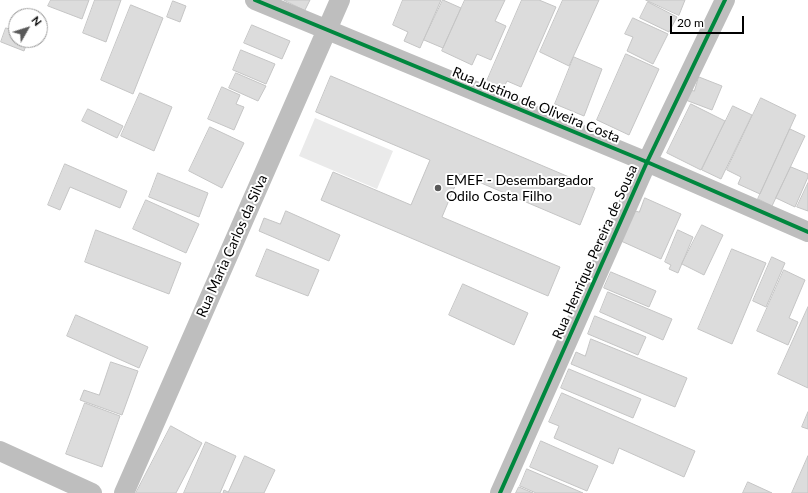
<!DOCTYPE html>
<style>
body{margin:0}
#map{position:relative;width:808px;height:493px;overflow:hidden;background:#fff;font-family:Lato,sans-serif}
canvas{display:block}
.north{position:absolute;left:8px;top:8px;width:40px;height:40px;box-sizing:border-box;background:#fff;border:1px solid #999;border-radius:50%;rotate:51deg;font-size:11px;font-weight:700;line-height:16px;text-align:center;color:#000}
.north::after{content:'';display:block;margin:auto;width:14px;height:18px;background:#595959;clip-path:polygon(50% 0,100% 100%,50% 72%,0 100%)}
.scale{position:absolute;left:670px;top:16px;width:74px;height:18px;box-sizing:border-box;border:2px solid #000;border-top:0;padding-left:5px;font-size:12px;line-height:14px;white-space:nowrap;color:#000;-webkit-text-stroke:3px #fff;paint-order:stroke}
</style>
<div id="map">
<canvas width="808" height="493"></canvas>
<div class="north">N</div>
<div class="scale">20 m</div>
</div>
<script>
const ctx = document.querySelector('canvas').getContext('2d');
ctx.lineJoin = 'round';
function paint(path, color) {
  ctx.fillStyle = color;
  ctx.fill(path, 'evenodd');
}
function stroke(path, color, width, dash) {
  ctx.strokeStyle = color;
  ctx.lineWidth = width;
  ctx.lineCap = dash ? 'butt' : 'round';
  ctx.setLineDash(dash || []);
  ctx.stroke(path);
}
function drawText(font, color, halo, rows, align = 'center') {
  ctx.font = font + ' Lato,sans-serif';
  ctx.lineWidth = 4;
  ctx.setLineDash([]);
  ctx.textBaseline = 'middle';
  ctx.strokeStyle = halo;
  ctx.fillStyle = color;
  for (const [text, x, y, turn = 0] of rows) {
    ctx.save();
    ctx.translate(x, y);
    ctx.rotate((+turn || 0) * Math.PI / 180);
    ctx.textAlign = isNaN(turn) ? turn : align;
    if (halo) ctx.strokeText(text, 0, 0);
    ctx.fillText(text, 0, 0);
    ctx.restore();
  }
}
const green = new Path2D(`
 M315,118L393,151L377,189L299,156Z`);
const building = new Path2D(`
 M51,0H89L82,19L48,6Z
 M95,0H121L106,42L83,33Z
 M284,0H310L305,10Z
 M403,0H441L420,48L404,41L408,32L393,25Z
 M443,0L461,8L443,48L424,40Z
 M465,0H505L495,21L506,26L491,60L477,54L472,65L442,51Z
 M522,0H539L556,7L521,87L507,81L503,89L487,81Z
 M563,0H599L569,66L540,52Z
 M646,0H685L679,15Z
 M173,1L186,6L180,22L167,17Z
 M648,2L677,17L669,32L640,18Z
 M131,5L163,18L133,94L101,80Z
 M633,18L668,34L653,64L627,51L633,37L625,34Z
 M252,25L290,41L282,59L244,43Z
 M6,28L16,31V40H28L24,51L1,42Z
 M241,50L275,64L266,84L233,70Z
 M626,54L659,69L629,135L597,120Z
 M574,57L602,69L584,116L555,104Z
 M236,73L266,86L258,101L229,88Z
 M331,76L595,188L580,225L460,174L442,217L560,267L548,296L321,200L333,172L411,205L430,160L316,112Z
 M699,77L722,86L712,110L683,99L687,89L694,91Z
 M222,87L240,95L236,104L244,107L234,130L208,119Z
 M140,93L172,107L154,151L121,136Z
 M761,98L796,115L760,194L738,184L741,177L727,170Z
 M691,104L725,121L701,170L667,153Z
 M733,106L752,115L721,179L702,170Z
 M88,109L123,126L117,138L82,121Z
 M210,127L244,143L222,188L189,171Z
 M790,129L805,136L772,206L758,199Z
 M65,164L127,191L120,208L70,187L60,210L48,205Z
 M791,167L808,174V177L795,207L776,198Z
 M158,173L208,193L199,217L149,197Z
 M808,183V211L797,207Z
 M645,198L681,214L661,259L621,241L635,211L639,212Z
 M146,200L199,224L186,253L133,229Z
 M286,211L340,235L329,261L259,231L264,218L280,224Z
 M702,225L723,235L704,275L682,264Z
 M96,230L181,263L169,294L85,262Z
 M678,230L693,237L678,273L669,269L671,265L665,262Z
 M267,249L319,270L308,296L256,276Z
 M732,249L766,263L732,344L698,329Z
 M772,257L785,263L766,307L753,301Z
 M784,270L805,280L789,318L798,322L788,345L757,331Z
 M611,272L656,291L649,307L604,288Z
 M463,284L528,313L514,345L449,315Z
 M608,292L672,319L663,340L600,312Z
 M808,307V388L778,374Z
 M76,315L148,347L139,368L67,336Z
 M595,316L646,337L638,355L588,334Z
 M591,339L687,378L675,407L571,364L576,352L585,356Z
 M111,362L138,371L122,415L80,400L84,390L99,395Z
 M569,369L641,399L633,418L561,388Z
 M562,393L695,451L684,477L619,448L613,464L554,438L559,426L549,422Z
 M85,403L120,416L102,467L66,454Z
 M808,412V429L802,427Z
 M171,426L202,443L176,493H136Z
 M541,441L598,466L587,491L530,467Z
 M206,442L236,456L220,493H184Z
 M245,456L275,470L264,493H223L224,490L228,492Z
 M808,456V493H792Z
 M527,469L583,493H536L520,486Z
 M748,482L772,493H743Z
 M519,487L533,493H516Z`);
const minor = new Path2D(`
 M255,0L647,162L808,232
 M0,451L92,493
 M124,493L340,0
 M500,493L647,162L725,0`);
const cycleway = new Path2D(`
 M255,0L647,162L808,232
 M500,493L647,162L725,0`);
const markers = [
 [438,188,4,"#595959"]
];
const streetNames = [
 ["Rua Justino de Oliveira Costa",536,105,22],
 ["Rua Maria Carlos da Silva",232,246,-66],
 ["Rua Henrique Pereira de Sousa",595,252,-66]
];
const poiNames = [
 ["EMEF - Desembargador",446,180],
 ["Odilo Costa Filho",446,196]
];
paint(green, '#eaeaea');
paint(building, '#dcdcdc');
stroke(building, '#c5c5c5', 1);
stroke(minor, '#bebebe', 20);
stroke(cycleway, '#00873e', 4);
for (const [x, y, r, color] of markers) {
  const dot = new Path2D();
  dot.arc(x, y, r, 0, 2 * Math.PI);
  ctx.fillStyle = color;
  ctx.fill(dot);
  stroke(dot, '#fff', 1.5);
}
drawText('14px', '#000', '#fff', streetNames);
drawText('14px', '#000', '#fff', poiNames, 'left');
</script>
